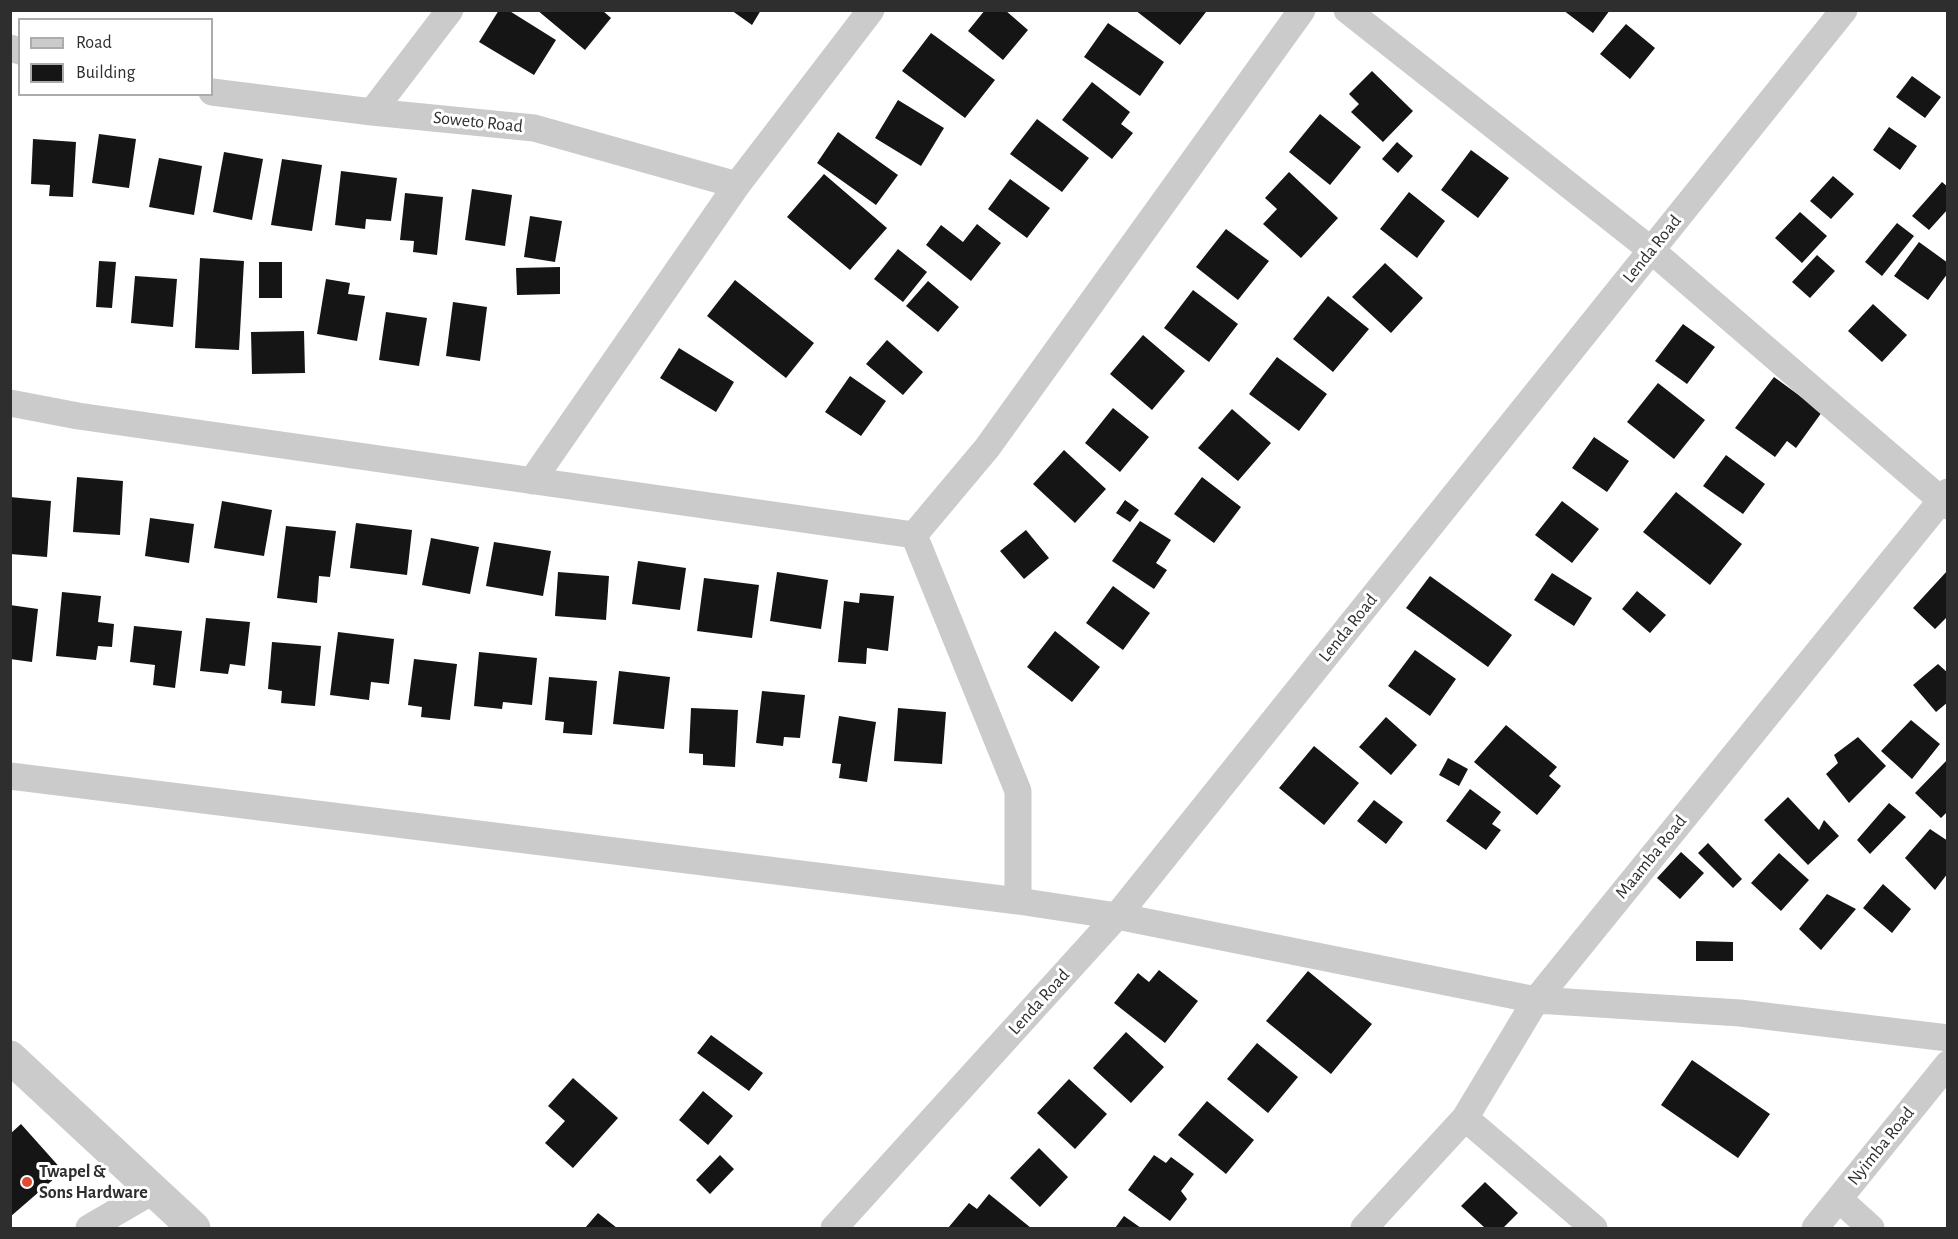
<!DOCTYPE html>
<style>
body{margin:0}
#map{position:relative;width:1958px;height:1239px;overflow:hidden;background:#fff;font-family:"Alegreya Sans",sans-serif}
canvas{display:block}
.frame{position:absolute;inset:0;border:12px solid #2e2e2e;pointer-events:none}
.legend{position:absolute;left:18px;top:18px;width:195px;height:78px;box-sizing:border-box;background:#fff;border:2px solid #ababab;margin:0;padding:8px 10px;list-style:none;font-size:18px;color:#2e2e2e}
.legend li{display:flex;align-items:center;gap:12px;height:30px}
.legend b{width:30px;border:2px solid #ababab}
</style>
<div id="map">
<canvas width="1958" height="1239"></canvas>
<div class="frame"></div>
<ul class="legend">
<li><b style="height:8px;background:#cbcbcb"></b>Road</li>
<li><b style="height:16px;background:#151515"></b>Building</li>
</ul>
</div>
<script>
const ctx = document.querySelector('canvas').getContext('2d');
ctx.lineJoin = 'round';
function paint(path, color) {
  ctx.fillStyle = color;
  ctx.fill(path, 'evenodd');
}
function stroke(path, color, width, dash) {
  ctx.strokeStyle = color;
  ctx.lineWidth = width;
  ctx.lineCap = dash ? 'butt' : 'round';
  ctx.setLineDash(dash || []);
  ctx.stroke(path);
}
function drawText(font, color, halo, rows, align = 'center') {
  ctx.font = font + ' "Alegreya Sans",sans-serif';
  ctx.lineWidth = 6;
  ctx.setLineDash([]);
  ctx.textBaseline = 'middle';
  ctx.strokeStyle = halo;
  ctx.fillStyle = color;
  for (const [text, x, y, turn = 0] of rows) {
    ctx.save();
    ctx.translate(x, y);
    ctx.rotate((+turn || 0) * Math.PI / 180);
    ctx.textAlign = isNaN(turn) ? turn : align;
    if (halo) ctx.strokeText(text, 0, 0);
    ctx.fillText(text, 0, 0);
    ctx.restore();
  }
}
const building = new Path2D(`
 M499,10H508L556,40L534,75L479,42Z
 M537,10H602L611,18L585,50Z
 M731,10H761L752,25Z
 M985,10H1005L1028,30L1003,60L968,31Z
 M1135,10H1205L1206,12L1180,45Z
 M1563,10H1610L1593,33Z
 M1108,23L1164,62L1140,96L1084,57Z
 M1626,24L1655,48L1630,79L1600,54Z
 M931,33L995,80L965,118L902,71Z
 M1372,71L1413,111L1383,142L1351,112L1359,104L1349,94Z
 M1912,76L1941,97L1925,118L1896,97Z
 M1092,82L1130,112L1121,124L1133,133L1112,159L1062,120Z
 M898,100L944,128L921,166L875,138Z
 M1320,114L1361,147L1330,185L1289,152Z
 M1037,119L1089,158L1062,192L1010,154Z
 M1889,127L1917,146L1900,170L1873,150Z
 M838,132L898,175L876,205L817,163Z
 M99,134L136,139L129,188L92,183Z
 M33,139L76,142L73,197L49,196L50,185L31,184Z
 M1397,142L1413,156L1398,173L1382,159Z
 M1471,150L1509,178L1478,218L1441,190Z
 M224,152L263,159L252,220L213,212Z
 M159,158L202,166L194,215L149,207Z
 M282,159L322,165L312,231L271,225Z
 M341,171L397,178L391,221L366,219L365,229L335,225Z
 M1289,172L1338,218L1301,258L1263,224L1277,209L1265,198Z
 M824,174L887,228L850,270L787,217Z
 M1833,176L1854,194L1831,219L1810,201Z
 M1010,179L1050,208L1027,238L988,209Z
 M1942,182L1948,187V209L1929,230L1912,216Z
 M472,189L512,195L505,246L465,240Z
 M1409,192L1445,221L1417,258L1380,229Z
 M405,193L443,197L437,255L413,252L414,241L400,240Z
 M1800,212L1827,236L1802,263L1775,238Z
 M530,216L562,221L555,262L524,257Z
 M1897,223L1914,236L1882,276L1865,262Z
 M977,224L1001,243L971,281L926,245L941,225L963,242Z
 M1226,229L1269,261L1238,300L1196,267Z
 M1919,242L1948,263V273L1928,300L1894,276Z
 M898,249L927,272L903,302L874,279Z
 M1817,255L1835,271L1810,298L1792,282Z
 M200,258L244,261L239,350L195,348Z
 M99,261L116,262L112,308L96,307Z
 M259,262H282V298H259Z
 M1385,263L1423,298L1391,333L1352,297Z
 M560,267V294L517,295L516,268Z
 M135,276L177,279L173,327L131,323Z
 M326,279L350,283L348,294L365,296L357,341L317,334Z
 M735,280L814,343L786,378L707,316Z
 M928,281L959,307L938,332L906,306Z
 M1193,290L1238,324L1209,362L1164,328Z
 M1328,296L1369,329L1333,372L1293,339Z
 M453,302L487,307L480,361L446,356Z
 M1873,304L1907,335L1882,362L1848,331Z
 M386,312L427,318L419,366L379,360Z
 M1683,324L1715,347L1687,384L1655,361Z
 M304,331L305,373L252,374L251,332Z
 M1143,335L1185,371L1152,410L1110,374Z
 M887,340L923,372L903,395L866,364Z
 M679,348L734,382L716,412L660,378Z
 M1277,357L1327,394L1299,431L1249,394Z
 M850,376L886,401L861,436L825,412Z
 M1774,377L1822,412L1796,448L1787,441L1775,457L1735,428Z
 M1658,383L1705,420L1674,459L1627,422Z
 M1113,408L1149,437L1120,472L1085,443Z
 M1232,409L1271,443L1238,481L1198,448Z
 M1594,437L1629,461L1607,492L1572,468Z
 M1064,450L1106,489L1075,523L1033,484Z
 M1726,455L1765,484L1743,514L1703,486Z
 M77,477L123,481L120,535L73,532Z
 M1202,477L1241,507L1214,543L1174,514Z
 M1676,492L1742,544L1710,585L1643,532Z
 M10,497L51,501L47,557L10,554Z
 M1125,500L1139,510L1130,522L1116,513Z
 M222,501L272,510L264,556L214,548Z
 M1562,501L1599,529L1572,563L1535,535Z
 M150,518L194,524L189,563L145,556Z
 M1140,521L1171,540L1156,563L1167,570L1154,589L1112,561Z
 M356,523L412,530L407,575L350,568Z
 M286,526L336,531L330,577L319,576L317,603L277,598Z
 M1026,530L1049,558L1024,579L1000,551Z
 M431,538L479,547L470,594L422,585Z
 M494,542L551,551L543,596L486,586Z
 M638,561L686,568L680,610L632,604Z
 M1948,570V616L1935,629L1913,608Z
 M558,572L609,576L606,620L555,616Z
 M777,572L828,580L821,629L770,621Z
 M1552,573L1592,598L1574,626L1534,600Z
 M1430,576L1512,635L1488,667L1406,608Z
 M704,578L759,585L752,638L697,631Z
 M1113,586L1150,613L1123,650L1086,623Z
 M1637,591L1666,615L1650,633L1622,609Z
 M62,592L101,596L98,622L114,624L112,647L98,646L96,660L56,656Z
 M860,593L894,596L888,651L867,648L866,664L838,662L844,601L859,603Z
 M10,605L38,609L32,662L10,659Z
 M206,618L250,622L245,666L230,664L228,674L200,671Z
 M134,626L182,631L175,688L153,685L155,665L130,662Z
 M1055,631L1100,667L1072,702L1027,667Z
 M338,632L394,639L389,684L371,682L369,700L330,695Z
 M272,642L321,646L315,706L281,703L282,691L268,689Z
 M1415,650L1456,679L1430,716L1388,686Z
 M479,652L537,658L532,705L503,702L502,709L474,706Z
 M414,659L457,664L450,720L421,717L422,707L408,705Z
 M1938,664L1948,673V702L1936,712L1913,685Z
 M619,671L670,677L664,729L613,724Z
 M549,677L597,681L592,735L563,733L564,722L545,720Z
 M762,691L805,695L800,738L784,737L783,746L756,743Z
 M691,708L738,710L735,767L703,765V754L689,753Z
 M898,708L946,712L942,764L894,761Z
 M839,716L876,722L867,782L839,778L841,764L832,763Z
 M1386,717L1417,745L1391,775L1359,747Z
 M1911,720L1940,744L1912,779L1881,751Z
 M1506,725L1557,767L1549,776L1561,786L1537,815L1474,762Z
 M1858,737L1886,766L1849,803L1826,774L1838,763L1834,755Z
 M1314,746L1359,783L1324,825L1279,788Z
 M1448,758L1468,769L1459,786L1439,775Z
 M1948,759V811L1941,818L1915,793Z
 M1470,789L1501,812L1492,824L1501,830L1486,850L1446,821Z
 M1788,797L1819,830L1824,820L1839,836L1808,865L1764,820Z
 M1374,800L1403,822L1386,844L1357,821Z
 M1889,803L1906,817L1870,854L1857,840Z
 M1930,829L1948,841V873L1935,890L1905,858Z
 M1708,843L1742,879L1733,888L1698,853Z
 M1681,852L1704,873L1680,899L1657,878Z
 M1779,853L1809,880L1781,911L1751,883Z
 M1883,884L1911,909L1892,933L1863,908Z
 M1827,894L1856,909L1821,950L1799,929Z
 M1696,941L1733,942V961H1696Z
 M1159,970L1198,1001L1165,1043L1114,1003L1138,973L1149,982Z
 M1308,971L1372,1024L1331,1074L1266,1021Z
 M1126,1032L1164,1067L1131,1103L1093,1068Z
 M711,1035L763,1073L749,1091L697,1053Z
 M1257,1043L1298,1077L1268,1113L1227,1079Z
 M1692,1060L1770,1114L1738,1158L1661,1105Z
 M573,1078L618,1118L573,1168L545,1143L565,1121L548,1106Z
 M1069,1079L1107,1114L1075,1149L1037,1113Z
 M703,1091L733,1116L708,1145L679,1120Z
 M1207,1101L1254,1140L1226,1174L1178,1135Z
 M21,1124L63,1171L10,1217V1134Z
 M1039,1148L1068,1177L1040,1207L1010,1178Z
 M720,1155L734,1169L710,1194L696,1180Z
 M1154,1155L1166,1163L1171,1157L1194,1174L1181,1191L1187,1199L1170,1221L1128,1190Z
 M1485,1182L1518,1213L1503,1228H1485L1461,1206Z
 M989,1194L1031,1228H948L969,1203L977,1209Z
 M598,1213L617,1228H585Z
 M1124,1216L1141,1228H1115Z`);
const minor = new Path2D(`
 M1347,10L1651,250L1948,506
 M10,48L20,51
 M212,92L372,112L534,128L737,185
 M372,112L450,10
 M10,403L78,416L914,535L987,448L1302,10
 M532,481L737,185L871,10
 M914,535L1018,791V901
 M10,776L1018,901L1117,916L1536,1000L1740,1013L1948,1038
 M1465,1118L1594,1228
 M1839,1199L1871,1228
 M89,1228L154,1190
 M834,1228L1117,916L1844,10
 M1364,1228L1465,1118L1536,1000L1948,492
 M1815,1228L1948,1064`);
const tertiary = new Path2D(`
 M10,1057L194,1228`);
const markers = [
 [27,1182,6,"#e24932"]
];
const streetNames = [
 ["Soweto Road",478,122,6],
 ["Lenda Road",1652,249,-51],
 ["Lenda Road",1348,628,-51],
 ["Maamba Road",1651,857,-51],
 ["Lenda Road",1039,1002,-48],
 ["Nyimba Road",1881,1146,-51]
];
const poiNames = [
 ["Twapel &",39,1172],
 ["Sons Hardware",39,1193]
];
paint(building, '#151515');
stroke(minor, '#cbcbcb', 27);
stroke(tertiary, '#cbcbcb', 33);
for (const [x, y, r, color] of markers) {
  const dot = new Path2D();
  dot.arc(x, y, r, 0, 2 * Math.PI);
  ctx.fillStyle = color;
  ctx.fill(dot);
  stroke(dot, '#fff', 2);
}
drawText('18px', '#2e2e2e', '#fff', streetNames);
drawText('bold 18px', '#2e2e2e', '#fff', poiNames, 'left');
</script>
